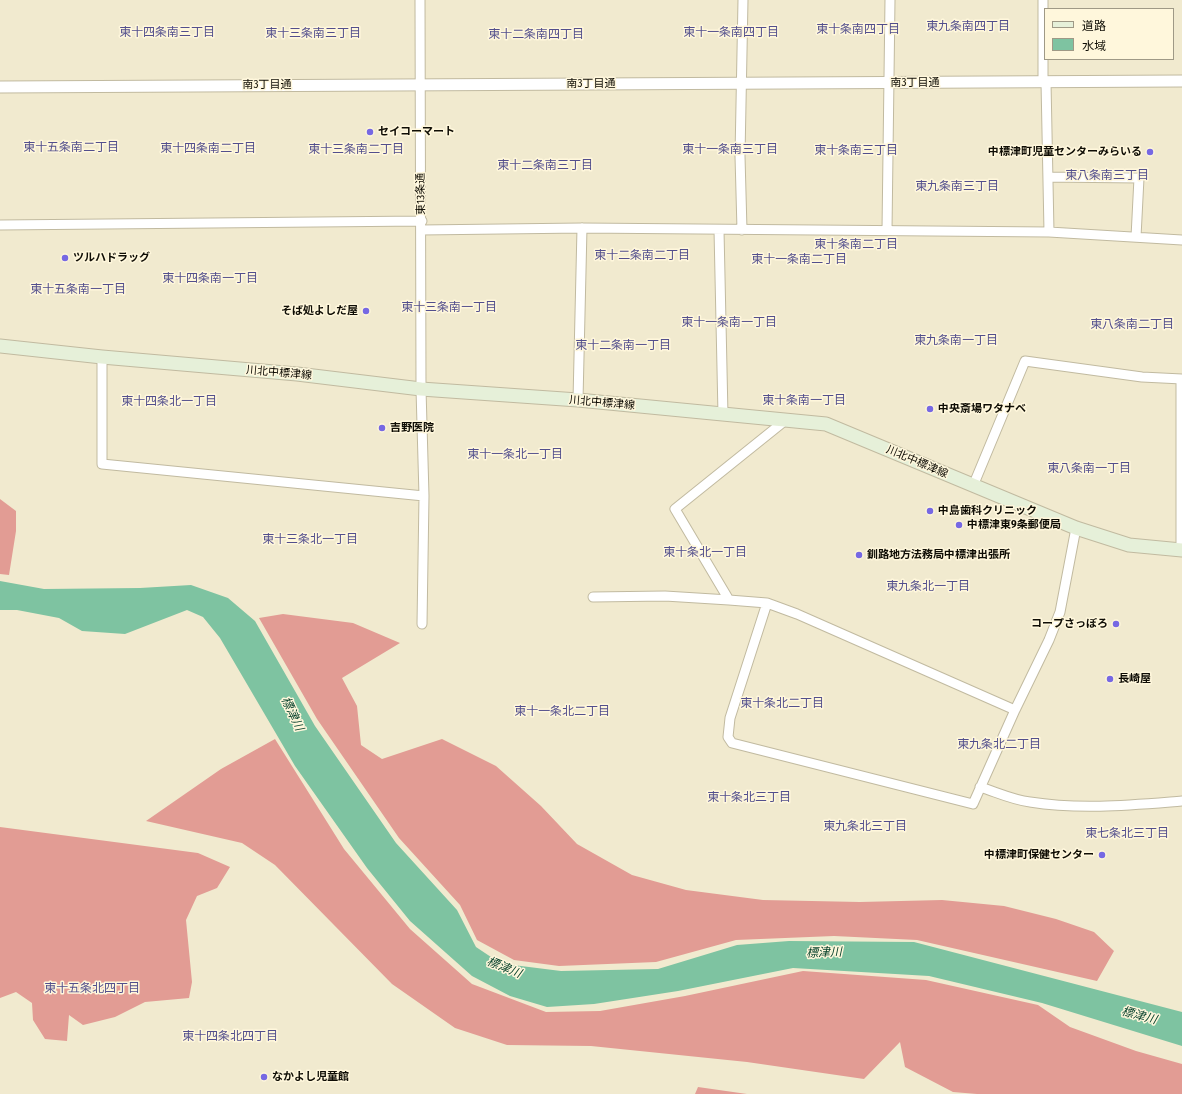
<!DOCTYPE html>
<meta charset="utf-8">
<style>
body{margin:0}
#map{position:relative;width:1182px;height:1094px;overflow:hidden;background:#f1eacf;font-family:"Fira Sans Condensed","Noto Sans JP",sans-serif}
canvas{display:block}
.legend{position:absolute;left:1044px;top:8px;width:130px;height:52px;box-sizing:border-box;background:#fff7dc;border:1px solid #9f9986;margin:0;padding:5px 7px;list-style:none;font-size:12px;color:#0e0c04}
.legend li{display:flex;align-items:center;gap:8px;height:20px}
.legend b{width:20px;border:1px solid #9f9986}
</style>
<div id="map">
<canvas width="1182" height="1094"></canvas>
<ul class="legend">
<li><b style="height:5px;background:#e6f0d9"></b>道路</li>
<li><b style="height:11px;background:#7ec3a1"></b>水域</li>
</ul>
</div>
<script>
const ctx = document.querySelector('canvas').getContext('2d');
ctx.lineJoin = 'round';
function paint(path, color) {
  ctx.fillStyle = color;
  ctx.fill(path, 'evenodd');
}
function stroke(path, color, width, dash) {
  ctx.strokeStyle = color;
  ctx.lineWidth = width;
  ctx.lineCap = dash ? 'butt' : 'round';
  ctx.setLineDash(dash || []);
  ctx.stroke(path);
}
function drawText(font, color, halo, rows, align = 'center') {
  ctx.font = font + ' "Fira Sans Condensed","Noto Sans JP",sans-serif';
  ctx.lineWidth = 3;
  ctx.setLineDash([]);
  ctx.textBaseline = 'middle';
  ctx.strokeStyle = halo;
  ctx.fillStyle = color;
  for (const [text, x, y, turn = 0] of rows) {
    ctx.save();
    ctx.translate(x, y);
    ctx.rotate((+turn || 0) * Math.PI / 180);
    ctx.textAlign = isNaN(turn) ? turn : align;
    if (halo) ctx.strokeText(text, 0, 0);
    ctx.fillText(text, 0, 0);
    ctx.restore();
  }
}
const forest = new Path2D(`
 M0,499L16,511V531L9,575L0,574Z
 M283,614L353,623L400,643L342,678L357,706L361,745L382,759L442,739L496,766L541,806L577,844L632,875L686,890L763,900L860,902L942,900L1004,906L1056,919L1094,932L1114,951L1097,981L917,940L834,936L736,940L656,962L559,966L514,960L477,940L460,905L399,838L317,719L259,618Z
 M275,739L344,849L410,929L472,984L546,1012L600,1011L685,996L803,971L926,980L1038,1005L1070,1027L1136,1051L1182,1064V1094H977L953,1092L905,1067L900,1042L864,1079L747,1062L591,1046L507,1045L455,1028L392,984L275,865L242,843L146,821L221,769Z
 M0,827L198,853L230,867L217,888L197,896L186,920L192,982L189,998L145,1002L115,1017L83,1025L69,1015L67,1041L45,1039L33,1020L32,1003L16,992L0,998Z
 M698,1087L747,1094H695Z`);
const water = new Path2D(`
 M0,581L44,589L140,588L191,585L228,598L255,621L315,726L396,843L457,910L476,947L494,959L513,965L561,971L658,969L737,945L789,941L914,942L1182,1012V1046L1042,1003L929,976L793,968L678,991L594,1004L547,1007L510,996L472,976L410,921L367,868L295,766L220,638L203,617L187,610L125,634L82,631L59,618L17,610H0Z`);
const minor = new Path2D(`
 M420,0L421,389L424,496L422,624
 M1043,0V82
 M1046,82L1049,232
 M1048,177L1139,178L1136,237
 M0,225L422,221
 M421,230L582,228L1049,232L1182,240
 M719,230L723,415
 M742,230L740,156L743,0
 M887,230L890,0
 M102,357V464L424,496
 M578,400L582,228
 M973,486L1025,361L1142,377L1182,379
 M1181,550V379
 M593,597L665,596L729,600L767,603L797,614L1015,710
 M729,600L675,509L787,419
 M767,603L730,718L728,737L732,743L973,804L1015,710L1049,640L1060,612L1076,528
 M980,787C996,792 1013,800 1030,802C1081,810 1131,805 1182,801`);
const tertiary = new Path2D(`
 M0,87L1182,81`);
const secondary = new Path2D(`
 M0,346L102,357L297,374L421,389L578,400L826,424L1076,528L1129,545L1182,550`);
const markers = [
 [370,132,4,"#7668e3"],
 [1150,152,4,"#7668e3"],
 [65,258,4,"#7668e3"],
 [366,311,4,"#7668e3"],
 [930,409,4,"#7668e3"],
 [382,428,4,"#7668e3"],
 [930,511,4,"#7668e3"],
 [959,525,4,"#7668e3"],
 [859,555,4,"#7668e3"],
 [1116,624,4,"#7668e3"],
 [1110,679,4,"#7668e3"],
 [1102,855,4,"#7668e3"],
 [264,1077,4,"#7668e3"]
];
const streetNames = [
 ["南3丁目通",915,83],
 ["南3丁目通",591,84],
 ["南3丁目通",267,85],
 ["東13条通",421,194,-91],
 ["川北中標津線",279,373,5],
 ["川北中標津線",602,403,5],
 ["川北中標津線",917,462,23]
];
const poiNames = [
 ["セイコーマート",378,132],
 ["中標津町児童センターみらいる",1142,152,"right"],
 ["ツルハドラッグ",73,258],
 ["そば処よしだ屋",358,311,"right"],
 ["中央斎場ワタナベ",938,409],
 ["吉野医院",390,428],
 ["中島歯科クリニック",938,511],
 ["中標津東9条郵便局",967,525],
 ["釧路地方法務局中標津出張所",867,555],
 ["コープさっぽろ",1108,624,"right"],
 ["長崎屋",1118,679],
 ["中標津町保健センター",1094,855,"right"],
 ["なかよし児童館",272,1077]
];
const neighbourhoodNames = [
 ["東九条南四丁目",968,27],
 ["東十条南四丁目",858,30],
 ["東十四条南三丁目",167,33],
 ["東十一条南四丁目",731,33],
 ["東十三条南三丁目",313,34],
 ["東十二条南四丁目",536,35],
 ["東十五条南二丁目",71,148],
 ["東十四条南二丁目",208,149],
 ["東十三条南二丁目",356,150],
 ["東十一条南三丁目",730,150],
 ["東十条南三丁目",856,151],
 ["東十二条南三丁目",545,166],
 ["東八条南三丁目",1107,176],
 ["東九条南三丁目",957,187],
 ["東十条南二丁目",856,245],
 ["東十二条南二丁目",642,256],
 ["東十一条南二丁目",799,260],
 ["東十四条南一丁目",210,279],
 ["東十五条南一丁目",78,290],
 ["東十三条南一丁目",449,308],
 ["東十一条南一丁目",729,323],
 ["東八条南二丁目",1132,325],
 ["東九条南一丁目",956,341],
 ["東十二条南一丁目",623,346],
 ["東十条南一丁目",804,401],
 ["東十四条北一丁目",169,402],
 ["東十一条北一丁目",515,455],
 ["東八条南一丁目",1089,469],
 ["東十三条北一丁目",310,540],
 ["東十条北一丁目",705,553],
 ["東九条北一丁目",928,587],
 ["東十条北二丁目",782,704],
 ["東十一条北二丁目",562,712],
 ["東九条北二丁目",999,745],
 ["東十条北三丁目",749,798],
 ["東九条北三丁目",865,827],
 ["東七条北三丁目",1127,834],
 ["東十五条北四丁目",92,989],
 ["東十四条北四丁目",230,1037]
];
const waterNames = [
 ["標津川",292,714,65],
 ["標津川",824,953,-2],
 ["標津川",504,968,22],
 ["標津川",1139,1016,15]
];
paint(forest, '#e29c94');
paint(water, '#7ec3a1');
stroke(minor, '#c1baa0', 11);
stroke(tertiary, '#c1baa0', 13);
stroke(secondary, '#c1baa0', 15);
stroke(minor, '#fff', 9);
stroke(tertiary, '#fff', 11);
stroke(secondary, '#e6f0d9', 13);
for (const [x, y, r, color] of markers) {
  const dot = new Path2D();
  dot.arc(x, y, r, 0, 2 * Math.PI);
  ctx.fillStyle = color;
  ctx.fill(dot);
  stroke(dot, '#fff7dc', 1.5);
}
drawText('11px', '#0e0c04', '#fff7dc', streetNames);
drawText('bold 11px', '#0e0c04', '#fff7dc', poiNames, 'left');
drawText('12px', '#524e8c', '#fff7dc', neighbourhoodNames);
drawText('italic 12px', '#09432d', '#fff7dc', waterNames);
</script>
